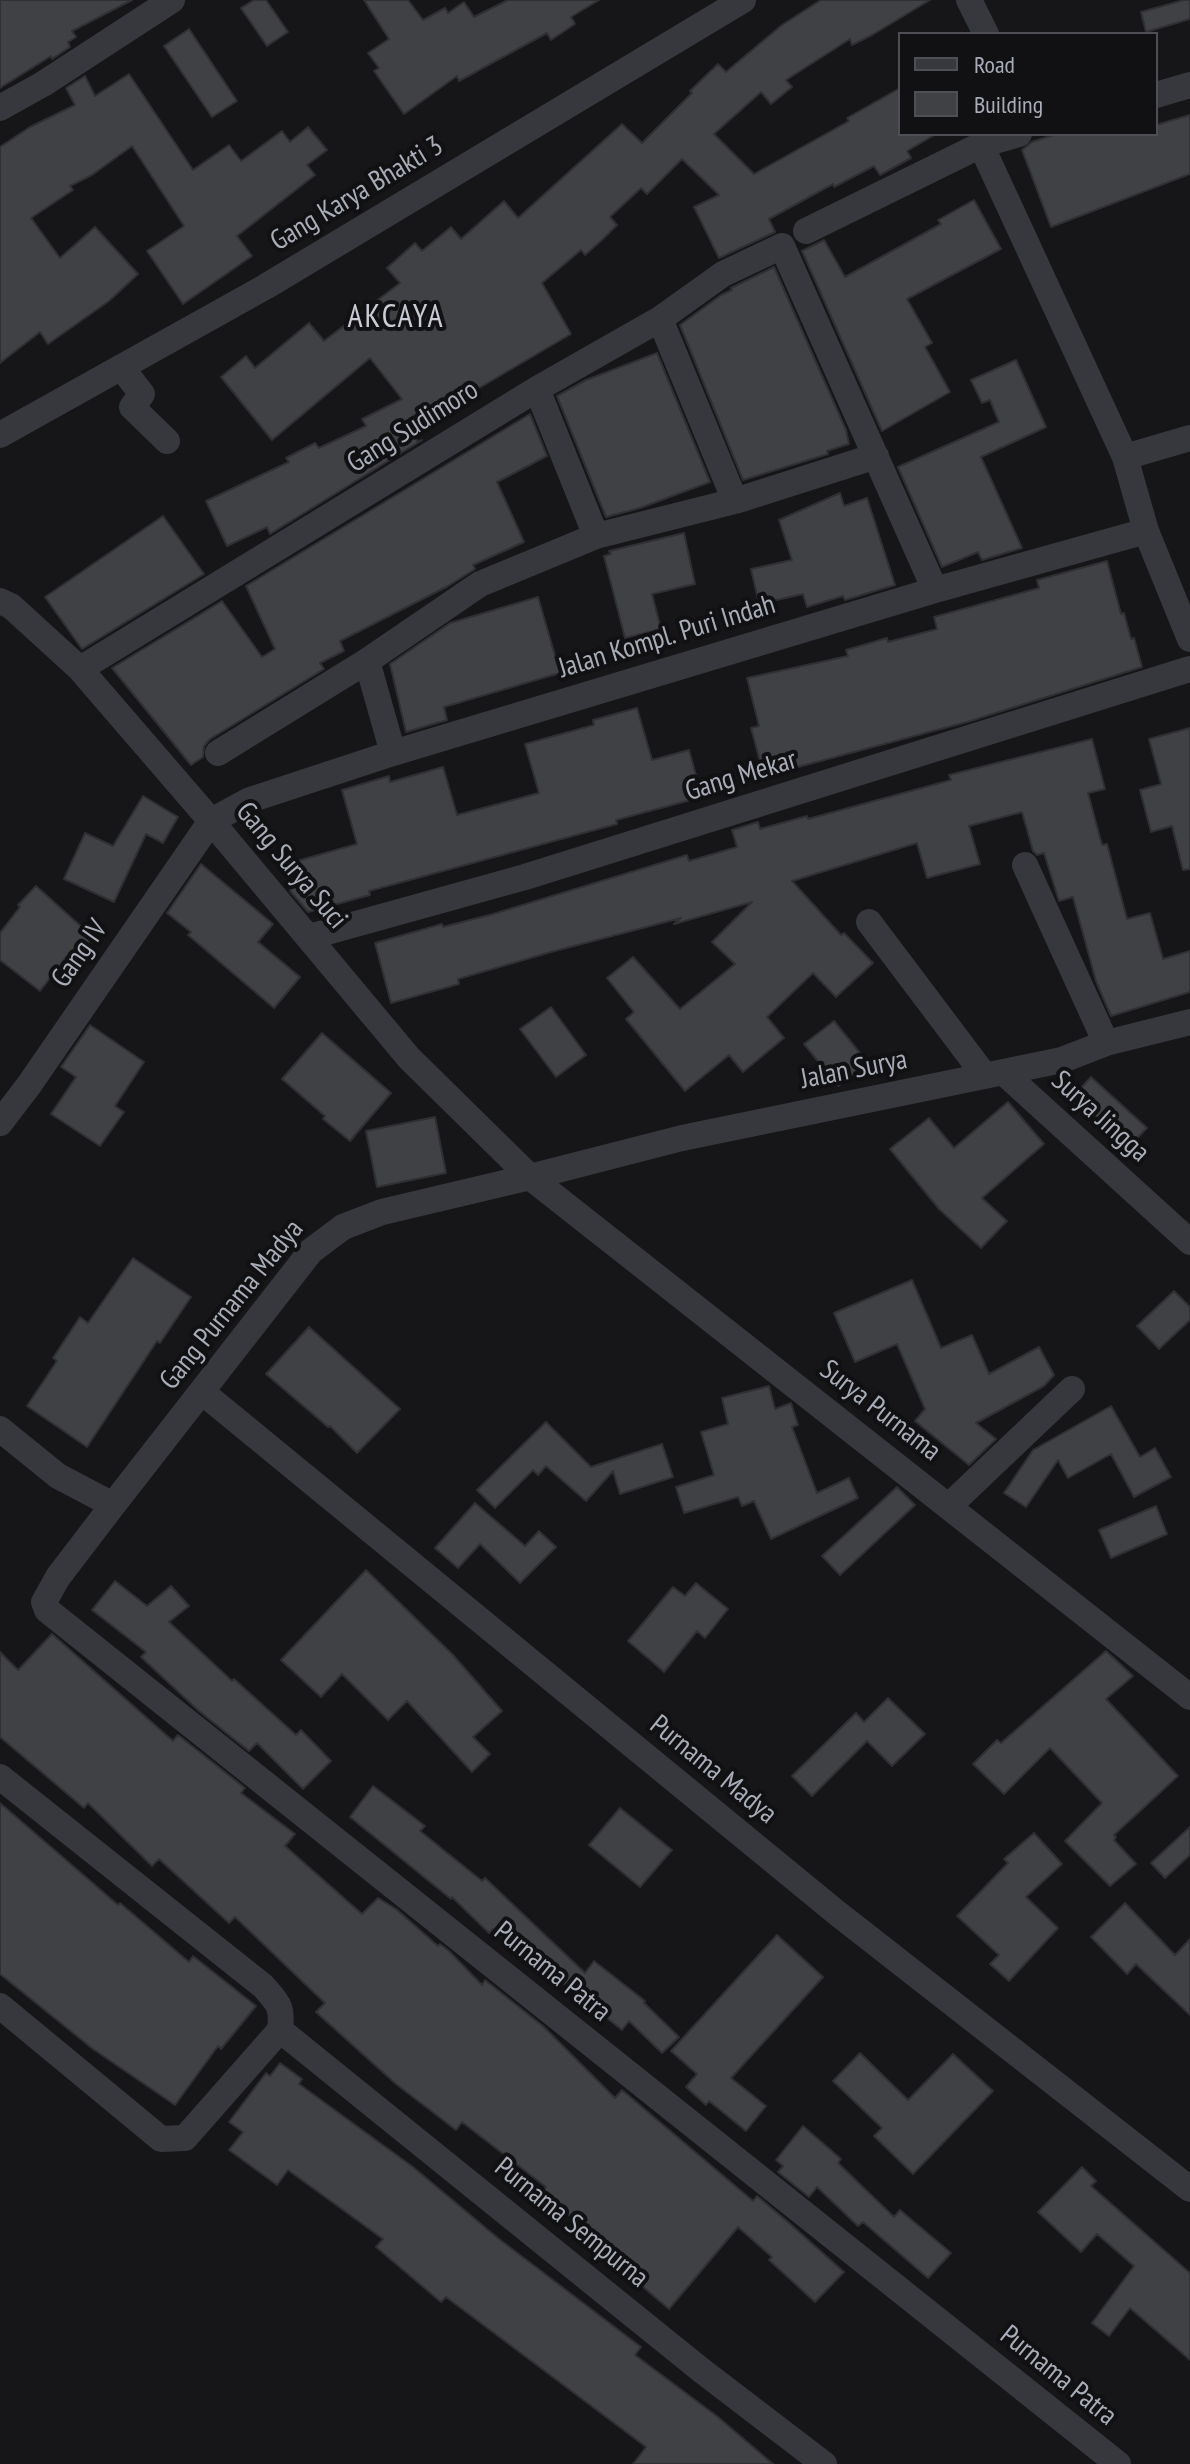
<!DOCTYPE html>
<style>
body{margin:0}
#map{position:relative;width:1190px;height:2464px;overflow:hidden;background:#161618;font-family:"PT Sans Narrow",sans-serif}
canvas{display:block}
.legend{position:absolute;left:898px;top:32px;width:260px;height:104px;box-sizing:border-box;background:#111113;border:2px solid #4d4f55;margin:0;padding:10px 14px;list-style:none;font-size:24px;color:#a8adb8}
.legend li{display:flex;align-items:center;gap:16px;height:40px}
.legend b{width:40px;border:2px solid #4d4f55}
</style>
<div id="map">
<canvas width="1190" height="2464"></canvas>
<ul class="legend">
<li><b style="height:10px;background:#37383d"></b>Road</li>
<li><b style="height:22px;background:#404145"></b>Building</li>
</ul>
</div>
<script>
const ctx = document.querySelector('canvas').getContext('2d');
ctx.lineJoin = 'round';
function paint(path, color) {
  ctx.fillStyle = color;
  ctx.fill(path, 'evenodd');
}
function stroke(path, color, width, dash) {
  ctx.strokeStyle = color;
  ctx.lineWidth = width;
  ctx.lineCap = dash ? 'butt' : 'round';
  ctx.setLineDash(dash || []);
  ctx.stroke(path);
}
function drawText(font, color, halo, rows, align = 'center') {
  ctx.font = font + ' "PT Sans Narrow",sans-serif';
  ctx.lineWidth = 8;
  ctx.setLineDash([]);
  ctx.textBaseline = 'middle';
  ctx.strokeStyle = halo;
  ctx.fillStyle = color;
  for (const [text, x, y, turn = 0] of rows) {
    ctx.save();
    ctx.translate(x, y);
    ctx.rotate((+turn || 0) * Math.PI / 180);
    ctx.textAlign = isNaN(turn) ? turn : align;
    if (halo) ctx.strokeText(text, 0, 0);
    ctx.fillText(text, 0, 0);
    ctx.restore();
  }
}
const building = new Path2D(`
 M0,0H132L72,31L76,37L68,42L70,47L52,59L51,56L0,88Z
 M254,0H266L288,32L267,46L241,8Z
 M364,0H408L423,20L445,8L448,13L464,2L474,17L508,0H599L571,17L575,24L551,40L547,33L459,81L457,76L404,114L374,71L379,68L368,53L389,39Z
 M821,0H930L872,35L852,45L850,39L786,80L792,87L771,104L761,92L714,134L754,174L849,121L847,118L900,88V134H936L907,151L911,158L880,175L874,166L834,187L833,184L769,219L775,232L719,258L694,207L719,195L682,159L647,194L641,188L610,217L617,225L603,239L585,255L581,250L542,283L571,334L411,428L418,442L422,440L270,534L267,527L227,546L206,501L289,462L286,458L315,443L319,448L366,426L362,419L402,399L370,358L272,440L221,377L246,356L255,368L309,323L324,341L400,283L387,268L415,243L422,251L451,227L461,239L504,201L518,218L622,124L642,143L692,93L690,91L718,64L726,72L782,25Z
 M1184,0H1190V19L1146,32L1141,12Z
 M189,29L237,101L212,117L164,46Z
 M129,74L193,170L229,145L241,161L282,131L290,142L308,127L327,150L307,165L315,175L237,236L252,256L183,304L147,251L184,226L132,146L92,175L70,186L73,190L31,218L60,258L95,227L138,274L109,301L48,344L40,332L0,363V147L30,127L75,105L66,88L85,76L95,96Z
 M1190,115V174L1051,227L1022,150L1032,142L1056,134H1156V125Z
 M974,200L1001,249L907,299L932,343L925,347L950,392L882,431L802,251L824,240L845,277L941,224L938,220Z
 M774,267L846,430L849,444L827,451L828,454L743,480L680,325L721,295L732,290L731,288Z
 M657,353L710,482L640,508L606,517L557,396L586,380Z
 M1016,360L1046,427L981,457L1022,548L982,560L978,552L942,567L898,467L999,422L990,400L982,403L971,380Z
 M530,414L547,456L497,482L524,542L473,565L475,569L448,586L340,641L344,651L320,663L324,669L210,739L204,746L203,757L191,765L112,668L222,601L262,657L275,649L246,586Z
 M840,493L844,506L867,498L895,585L845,600L843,596L807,607L803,594L759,604L751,569L792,560L779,520Z
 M163,516L204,574L82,649L45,597Z
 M684,533L695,584L652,594L661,629L625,638L604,556L611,554L609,551Z
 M1107,561L1121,614L1124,613L1131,639L1134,638L1142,667L967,722L764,776L751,728L759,726L747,678L848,656L846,650L887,638L888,642L937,629L934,617L1039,588L1037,580Z
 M538,597L560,673L444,707L447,720L406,732L390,664L450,623Z
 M637,708L652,760L689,750L702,797L616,820L617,824L369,891L370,895L308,912L291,892L283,865L357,844L342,790L389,776L390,782L443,767L457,815L539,793L525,744L594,725L593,720Z
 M1190,728V869L1183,870L1172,826L1151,832L1140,790L1161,784L1149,739Z
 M1092,739L1105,789L1088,793L1102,845L1107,844L1127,919L1150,913L1163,959L1190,951V992L1111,1016L1096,981L1073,897L1059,901L1044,853L1037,855L1033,851L1022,812L969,826L980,864L927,878L917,843L792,881L841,935L844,933L873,963L836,997L813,973L767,1017L784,1038L743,1072L729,1055L685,1091L626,1019L634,1012L607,978L633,957L680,1009L735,964L712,942L752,902L674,924L681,918L551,952L458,979L459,984L391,1003L375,943L442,924L443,927L493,914L687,855L689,861L737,847L732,830L758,822L760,829L807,816L808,819L951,780L949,775Z
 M143,796L178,817L163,843L146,834L114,902L64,879L85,833L113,846Z
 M201,864L273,924L258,942L300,977L274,1008L188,935L191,932L167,913Z
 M36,886L93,937L75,957L70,952L40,991L0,960V933L20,907L18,905Z
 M551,1007L586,1055L556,1077L520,1029Z
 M834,1021L868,1063L838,1086L804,1044Z
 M90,1025L144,1062L115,1106L124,1112L100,1146L51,1114L76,1077L61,1067Z
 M322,1033L391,1093L350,1141L323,1119L325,1116L282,1079Z
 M1091,1077L1147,1128L1124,1152L1068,1102Z
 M1008,1102L1044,1144L982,1198L1007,1221L981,1248L939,1209L890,1149L929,1118L954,1148Z
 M435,1117L446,1173L377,1187L366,1131Z
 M133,1258L191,1297L160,1343L157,1341L87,1447L27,1406L57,1361L53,1358L80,1317L88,1323Z
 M912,1280L941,1348L972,1335L989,1374L1039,1347L1054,1375L1044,1386L976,1423L996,1439L969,1465L915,1421L925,1409L897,1344L855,1362L834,1313Z
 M1174,1291L1190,1307V1320L1159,1349L1137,1326Z
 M309,1327L400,1409L357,1453L330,1426L328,1427L266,1374Z
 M769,1386L775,1409L791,1403L798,1425L792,1427L817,1493L849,1478L858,1498L771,1539L754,1501L742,1506L738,1497L684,1513L676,1487L714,1475L701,1432L728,1424L722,1398Z
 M1111,1406L1140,1457L1155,1448L1171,1477L1134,1497L1111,1454L1068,1478L1058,1460L1026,1507L1004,1493L1033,1450Z
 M546,1422L591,1467L662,1444L673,1477L620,1494L613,1471L586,1501L546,1466L538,1475L533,1470L495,1508L477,1490Z
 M897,1487L915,1505L840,1575L822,1556Z
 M475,1503L525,1546L539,1531L556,1547L520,1583L480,1544L458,1568L435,1548Z
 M1156,1506L1167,1534L1111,1558L1099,1530Z
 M366,1570L453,1655L502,1711L473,1737L490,1754L472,1772L407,1701L388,1720L342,1674L321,1697L281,1660Z
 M115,1581L147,1606L171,1586L189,1606L169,1622L232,1681L234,1679L296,1735L301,1730L331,1761L303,1789L257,1743L249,1751L199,1711L141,1657L146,1652L92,1610Z
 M696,1583L728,1609L705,1638L697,1631L664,1672L628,1641L673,1587L685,1596Z
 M52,1634L173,1741L178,1735L245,1788L241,1793L295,1834L285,1846L362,1914L378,1898L396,1909L438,1946L440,1944L449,1951L482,1985L485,1980L544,2027L615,2098L622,2090L753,2201L757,2196L788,2222L844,2272L815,2302L769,2260L772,2257L738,2227L669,2309L609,2258L613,2253L542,2192L546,2187L462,2122L456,2130L396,2084L316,2012L325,2003L235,1917L229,1923L159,1859L152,1866L88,1803L84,1808L0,1737V1652L18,1670Z
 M1106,1651L1133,1676L1106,1699L1178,1776L1114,1835L1116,1837L1114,1840L1136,1864L1110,1886L1065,1841L1102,1803L1050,1748L1004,1794L973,1764L997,1740L1001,1743Z
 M888,1698L925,1734L892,1766L867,1741L812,1796L792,1776L856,1713L864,1722Z
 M373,1786L425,1826L420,1831L482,1881L485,1878L585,1973L594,1961L645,2001L644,2003L679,2037L662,2053L629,2021L622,2030L559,1980L554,1986L493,1929L489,1933L452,1897L451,1899L350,1817Z
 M0,1803L118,1905L120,1903L189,1962L193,1956L256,2006L221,2049L218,2046L175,2105L93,2049L0,1974Z
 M620,1808L672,1850L640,1887L589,1845Z
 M1190,1827V1855L1165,1878L1151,1863Z
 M1034,1833L1062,1864L1026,1897L1058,1928L1009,1981L990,1964L999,1955L957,1916L1008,1863L1004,1859Z
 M1125,1903L1175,1955L1190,1939V2015L1136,1964L1127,1974L1091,1937Z
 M777,1935L823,1977L731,2078L766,2106L746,2131L709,2101L706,2105L686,2087L697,2074L671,2051Z
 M860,2053L908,2100L953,2054L993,2091L913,2174L874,2136L882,2128L833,2081Z
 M280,2063L302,2079L299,2084L413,2167L499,2239L641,2347L635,2355L718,2417L773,2464H633L646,2447L446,2297L441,2302L376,2247L383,2239L288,2170L277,2185L229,2150L243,2132L229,2122L266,2073L270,2076Z
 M803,2126L841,2159L838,2163L894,2217L900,2210L951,2253L928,2278L863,2222L858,2226L817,2187L809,2197L778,2172L783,2166L776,2160Z
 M1082,2167L1096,2181L1091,2186L1190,2273V2360L1130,2308L1109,2336L1092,2323L1134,2266L1097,2234L1081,2252L1038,2212Z`);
const minor = new Path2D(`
 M969,0L986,34
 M1156,95L1190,85
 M0,108L43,84L172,0
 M981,145L1125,457L1146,531L1190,639
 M806,231L981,145L1019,134
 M660,319L735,501
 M121,367L142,394L132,407L167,441
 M537,389L596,536
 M0,435L265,287L743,0
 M1125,457L1190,438
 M0,601L11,606L80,669L211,821L409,1058L530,1177L1190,1697
 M367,661L393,753
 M80,669L537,389L660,319L723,274L782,246L935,590
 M218,753L367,661L480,584L596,536L735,501L876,456
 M1025,865L1106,1043
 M869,922L985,1076
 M309,937L525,877L1190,669
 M1003,1072L1190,1242
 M0,1123L29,1085L211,821L250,800L393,753L935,590L1146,531
 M202,1392L837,1913L1190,2189
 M0,1429L58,1476L113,1505
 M949,1506L1072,1389
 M0,1777L263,1986C278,2003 283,2006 280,2030L185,2138L161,2139L0,2006
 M280,2030L701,2370L824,2464
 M1118,2464L47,1610L44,1602L58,1577L113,1505L311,1251L343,1227L382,1212L530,1177L682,1138L1062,1060L1106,1043L1190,1022`);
const streetNames = [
 ["Gang Karya Bhakti 3",357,194,-31],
 ["Gang Sudimoro",413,427,-32],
 ["Jalan Kompl. Puri Indah",667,637,-17],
 ["Gang Mekar",741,776,-17],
 ["Gang Surya Suci",291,866,50],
 ["Gang IV",80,954,-55],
 ["Jalan Surya",854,1070,-11],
 ["Surya Jingga",1100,1117,42],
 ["Gang Purnama Madya",232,1305,-51],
 ["Surya Purnama",880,1411,38],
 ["Purnama Madya",713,1770,39],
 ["Purnama Patra",552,1972,39],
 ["Purnama Sempurna",571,2223,39],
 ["Purnama Patra",1058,2376,39]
];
const quarterNames = [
 ["AKCAYA",396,318]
];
paint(building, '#404145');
stroke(building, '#303034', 2);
stroke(minor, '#37383d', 26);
drawText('28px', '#a8adb8', '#111113', streetNames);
ctx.letterSpacing = '2px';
drawText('32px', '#c9ccd4', '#111113', quarterNames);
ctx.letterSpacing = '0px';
</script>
